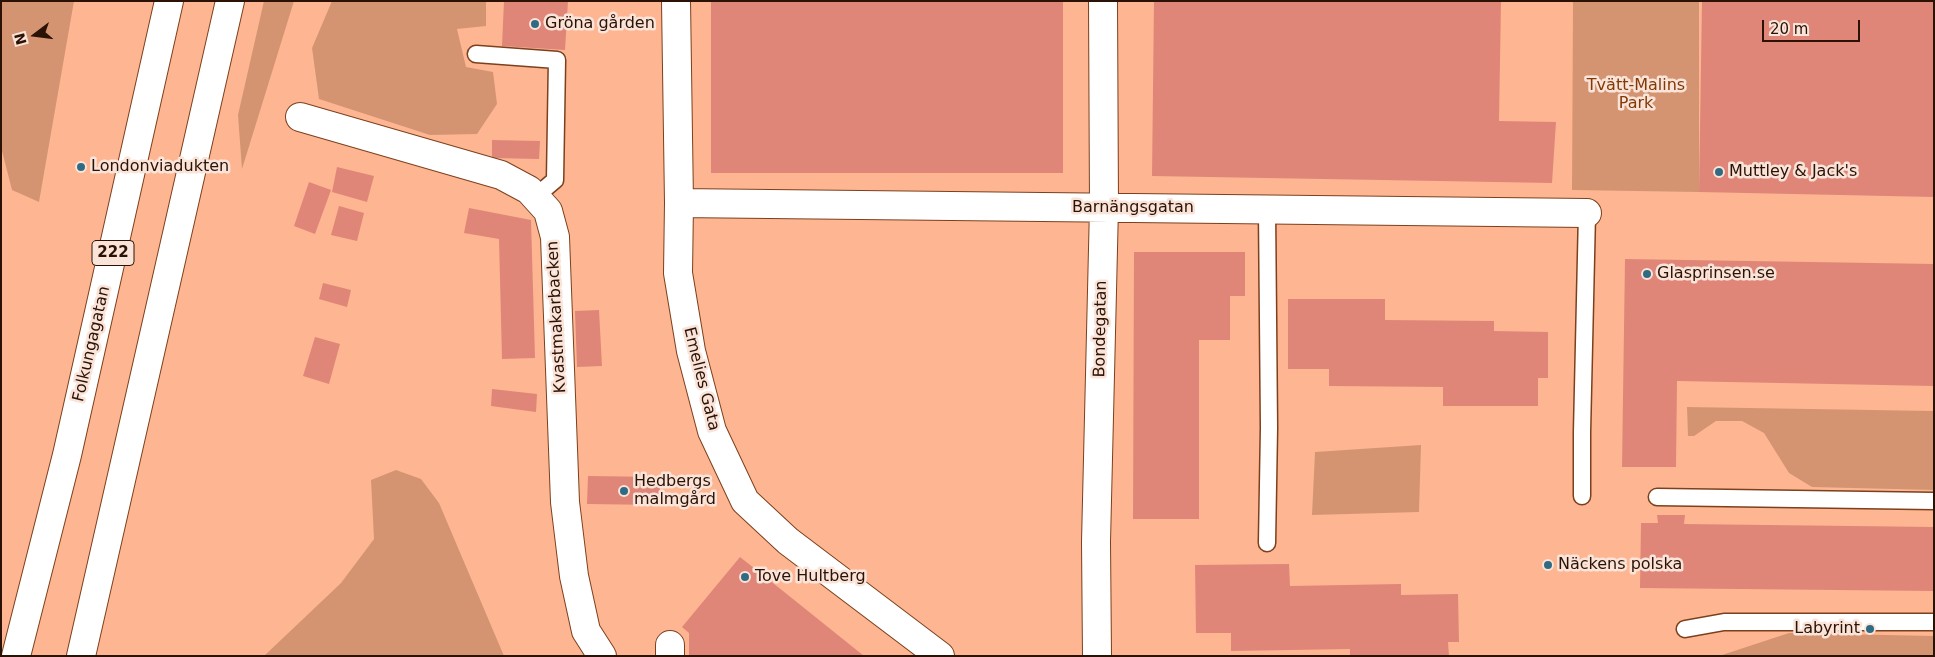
<!DOCTYPE html>
<meta charset="utf-8">
<style>
body{margin:0}
#map{position:relative;width:1935px;height:657px;overflow:hidden;background:#fdb691;font-family:"DejaVu Sans",sans-serif}
canvas{display:block}
.frame{position:absolute;inset:0;border:2px solid #2b1204;pointer-events:none}
.north{position:absolute;left:10px;top:10px;width:50px;height:50px;-webkit-text-stroke:4px #fae4d9;paint-order:stroke;rotate:255deg;font-size:14px;font-weight:700;line-height:20px;text-align:center;color:#2b1204}
.north::after{content:'';display:block;margin:auto;width:18px;height:22px;background:#2b1204;clip-path:polygon(50% 0,100% 100%,50% 72%,0 100%)}
.scale{position:absolute;left:1762px;top:20px;width:98px;height:22px;box-sizing:border-box;border:2px solid #2b1204;border-top:0;padding-left:6px;font-size:15px;line-height:18px;white-space:nowrap;color:#2b1204;-webkit-text-stroke:4px #fae4d9;paint-order:stroke}
</style>
<div id="map">
<canvas width="1935" height="657"></canvas>
<div class="frame"></div>
<div class="north">N</div>
<div class="scale">20 m</div>
</div>
<script>
const ctx = document.querySelector('canvas').getContext('2d');
ctx.lineJoin = 'round';
function paint(path, color) {
  ctx.fillStyle = color;
  ctx.fill(path, 'evenodd');
}
function stroke(path, color, width, dash) {
  ctx.strokeStyle = color;
  ctx.lineWidth = width;
  ctx.lineCap = dash ? 'butt' : 'round';
  ctx.setLineDash(dash || []);
  ctx.stroke(path);
}
function drawText(font, color, halo, rows, align = 'center') {
  ctx.font = font + ' "DejaVu Sans",sans-serif';
  ctx.lineWidth = 5;
  ctx.setLineDash([]);
  ctx.textBaseline = 'middle';
  ctx.strokeStyle = halo;
  ctx.fillStyle = color;
  for (const [text, x, y, turn = 0] of rows) {
    ctx.save();
    ctx.translate(x, y);
    ctx.rotate((+turn || 0) * Math.PI / 180);
    ctx.textAlign = isNaN(turn) ? turn : align;
    if (halo) ctx.strokeText(text, 0, 0);
    ctx.fillText(text, 0, 0);
    ctx.restore();
  }
}
const green = new Path2D(`
 M1,1H74L39,202L12,190L1,147Z
 M264,1H294L242,169L238,115Z
 M332,1H486V26L457,29L466,67L493,72L497,104L477,134L430,135L319,99L312,48Z
 M1573,1H1699V192L1572,190Z
 M1687,407L1934,411V490L1812,487L1789,473L1764,433L1742,421H1716L1694,436H1688Z
 M1421,445L1419,512L1312,515L1315,452Z
 M396,470L421,479L439,503L504,656H264L341,583L374,539L371,480Z
 M1789,633L1934,636V656H1719Z`);
const building = new Path2D(`
 M504,1H568L565,50L502,46Z
 M711,1H1063V173H711Z
 M1154,1H1501L1499,121L1556,122L1552,183L1152,176Z
 M1702,1H1934V197L1699,192Z
 M492,140L540,141L539,159L492,158Z
 M337,167L374,176L367,202L332,192Z
 M309,182L331,190L315,234L294,226Z
 M339,206L364,213L357,241L331,235Z
 M469,208L531,220L535,358L502,359L499,239L464,233Z
 M1134,252H1245V296H1230V340H1199V519H1133Z
 M1625,259L1934,264V386L1677,381L1676,467H1622Z
 M323,283L351,290L347,307L319,299Z
 M1288,299H1385V320L1494,321V331L1548,332V378H1538V406H1443V387L1329,386V369H1288Z
 M599,310L602,366L577,367L575,311Z
 M315,337L340,344L329,384L303,376Z
 M492,389L537,394L536,412L491,406Z
 M588,476L660,477V505L587,504Z
 M1657,515H1685L1684,524L1934,527V591L1640,588L1641,523H1658Z
 M740,557L783,591L864,656H689V633L682,627Z
 M1289,564L1290,586L1401,584V595L1458,594L1459,642H1448L1449,656H1350V649L1231,651V633H1196L1195,565Z`);
const service = new Path2D(`
 M476,54L557,60L555,180L535,197
 M1582,496V432L1587,213
 M1657,497L1934,501
 M1267,543L1269,428L1267,209
 M1685,629L1724,622H1934`);
const minor = new Path2D(`
 M676,1L679,203L678,273L691,351L712,431L745,501L788,541L940,656
 M300,117L501,175L529,190L548,211L555,237L565,502L574,576L586,631L602,656
 M679,203L1587,213
 M670,656V645
 M1097,656L1096,542L1104,207L1103,1`);
const primary = new Path2D(`
 M16,656L67,455L169,1
 M81,656L230,1`);
const markers = [
 [535,24,5,"#316b83"],
 [81,167,5,"#316b83"],
 [1719,172,5,"#316b83"],
 [1647,274,5,"#316b83"],
 [624,491,5,"#316b83"],
 [1548,565,5,"#316b83"],
 [745,577,5,"#316b83"],
 [1870,629,5,"#316b83"]
];
const shields = [
 [113,253,42]
];
const shieldNames = [
 ["222",113,253]
];
const poiNames = [
 ["Gröna gården",545,24],
 ["Londonviadukten",91,167],
 ["Muttley & Jack's",1729,172],
 ["Glasprinsen.se",1657,274],
 ["Hedbergs",634,482],
 ["malmgård",634,500],
 ["Näckens polska",1558,565],
 ["Tove Hultberg",755,577],
 ["Labyrint",1860,629,"right"]
];
const parkNames = [
 ["Tvätt-Malins",1636,86],
 ["Park",1636,104]
];
const streetNames = [
 ["Barnängsgatan",1133,208],
 ["Kvastmakarbacken",557,317,-93],
 ["Bondegatan",1101,329,-89],
 ["Folkungagatan",92,344,-77],
 ["Emelies Gata",701,379,76]
];
paint(green, '#d49472');
paint(building, '#df8679');
stroke(service, '#7c401d', 19);
stroke(minor, '#7c401d', 30);
stroke(primary, '#7c401d', 30);
stroke(service, '#fff', 16);
stroke(minor, '#fff', 28);
stroke(primary, '#fff', 28);
for (const [x, y, r, color] of markers) {
  const dot = new Path2D();
  dot.arc(x, y, r, 0, 2 * Math.PI);
  ctx.fillStyle = color;
  ctx.fill(dot);
  stroke(dot, '#fae4d9', 2);
}
for (const [x, y, w] of shields) {
  const box = new Path2D();
  box.roundRect(x - w / 2, y - 12.5, w, 25, 4);
  ctx.fillStyle = '#fae4d9';
  ctx.fill(box);
  stroke(box, '#2b1204', 1);
}
drawText('bold 15px', '#2b1204', null, shieldNames);
drawText('16px', '#2b1204', '#fae4d9', poiNames, 'left');
drawText('16px', '#813905', '#fae4d9', parkNames);
drawText('16px', '#2b1204', '#fae4d9', streetNames);
</script>
